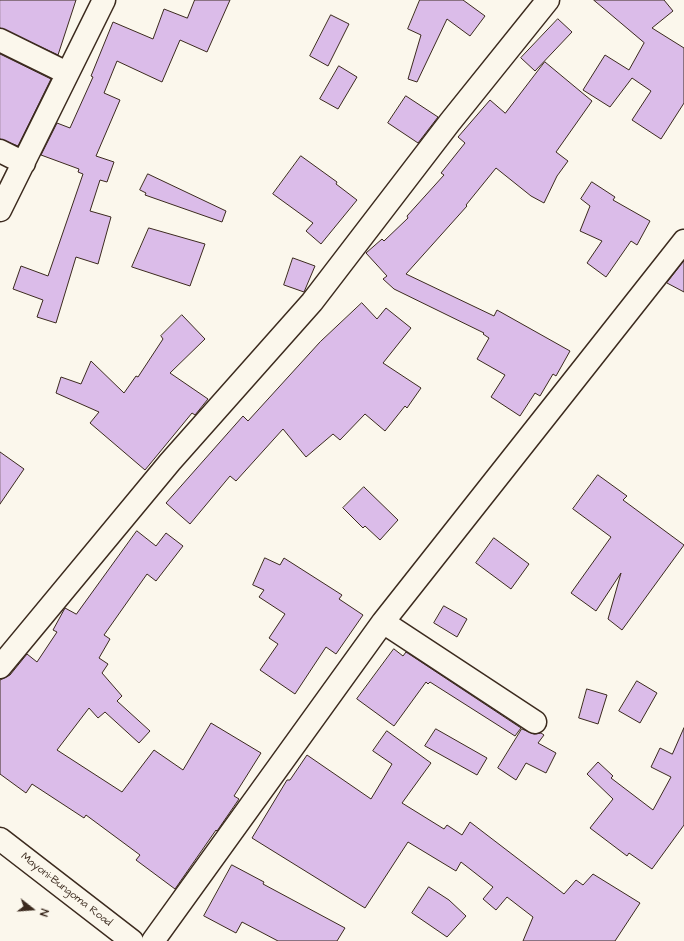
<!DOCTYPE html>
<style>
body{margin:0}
#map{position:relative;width:684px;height:941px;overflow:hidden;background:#fbf7ec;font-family:"Architects Daughter",sans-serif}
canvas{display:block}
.north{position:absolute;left:12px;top:889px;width:40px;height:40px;-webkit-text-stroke:3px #fbf7ec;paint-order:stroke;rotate:107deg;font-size:11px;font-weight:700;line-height:16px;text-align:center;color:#3b2a1e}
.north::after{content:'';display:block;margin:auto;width:14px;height:18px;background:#3b2a1e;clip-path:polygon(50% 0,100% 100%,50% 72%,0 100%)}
</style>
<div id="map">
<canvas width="684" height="941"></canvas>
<div class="north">N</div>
</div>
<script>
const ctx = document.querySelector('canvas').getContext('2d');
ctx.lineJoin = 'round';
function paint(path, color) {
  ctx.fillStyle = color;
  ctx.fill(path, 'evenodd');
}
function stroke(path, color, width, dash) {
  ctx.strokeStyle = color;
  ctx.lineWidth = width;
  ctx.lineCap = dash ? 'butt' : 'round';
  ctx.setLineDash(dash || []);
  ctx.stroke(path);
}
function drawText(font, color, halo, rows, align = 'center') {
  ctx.font = font + ' "Architects Daughter",sans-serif';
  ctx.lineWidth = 3.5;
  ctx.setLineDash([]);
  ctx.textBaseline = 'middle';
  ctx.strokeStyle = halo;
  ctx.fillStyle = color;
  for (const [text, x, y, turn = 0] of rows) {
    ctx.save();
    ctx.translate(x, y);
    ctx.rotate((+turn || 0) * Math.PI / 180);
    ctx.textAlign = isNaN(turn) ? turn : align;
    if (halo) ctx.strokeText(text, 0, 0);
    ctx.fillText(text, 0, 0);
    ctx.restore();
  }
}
const building = new Path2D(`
 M0,0H76L58,55L0,28Z
 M195,0H230L207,52L180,40L162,82L117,61L104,93L120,100L96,156L114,162L107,182L100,180L90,211L111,217L98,264L76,257L56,323L37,317L43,300L13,289L21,266L48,276L83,174L78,172L79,169L41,155L57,123L70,128L93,77L91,76L113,22L153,39L164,9L187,18Z
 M420,0H463L485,16L470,36L447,19L417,82L408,79L421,35L408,29Z
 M594,0H664L673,11L652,28L684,48V103L661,139L632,120L651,91L632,78L610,107L583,90L605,55L629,70L644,43Z
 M331,15L349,24L328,66L310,56Z
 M558,19L572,32L535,71L521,58Z
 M0,54L51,79L18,146L0,139Z
 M545,62L592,101L556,152L568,161L557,176L544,203L531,196L496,168L466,205L467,206L406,274L494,316L497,310L570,351L556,376L553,374L540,396L535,393L520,416L491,397L505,375L477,359L489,338L483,334L484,333L394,289L383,279L387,276L366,253L382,239L384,241L408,218L407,216L444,175L441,173L465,143L458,137L490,100L505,113Z
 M339,66L357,77L338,109L320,99Z
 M406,96L438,117L418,143L388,123Z
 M301,156L337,182L336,184L357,200L321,244L306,231L313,223L273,194Z
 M148,174L226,211L222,222L145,195L146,193L140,190Z
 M592,182L615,197L613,200L650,221L637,245L631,241L606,277L587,263L602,241L580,231L590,206L581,199Z
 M149,228L205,244L190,286L132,267Z
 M293,258L315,266L304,292L284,285Z
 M684,261V292L667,283Z
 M362,303L377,319L386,308L411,328L383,363L421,388L407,408L405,406L385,431L365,414L340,440L333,434L306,457L283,429L236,481L230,476L190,524L166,503L243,416L248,421L320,342Z
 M182,315L205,339L170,373L208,399L195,415L192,413L145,470L90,423L99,412L56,393L61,377L81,384L91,361L124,393L136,376L138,377L163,339L161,336Z
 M0,452L24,469L0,504Z
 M598,475L627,496L623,500L684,545L622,630L608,619L621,573L596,611L571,593L611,537L573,509Z
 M364,487L398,520L380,540L365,526L363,528L343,508Z
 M137,531L156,546L166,533L183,546L156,581L147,574L104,635L110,639L99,658L108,664L102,673L122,696L117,701L150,731L139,743L105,712L98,718L89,708L57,750L122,792L154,750L183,770L211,723L261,753L234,796L239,799L217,831L216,830L175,889L136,860L140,855L86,815L84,818L32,784L26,793L0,774V680L10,675L27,654L37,662L57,632L53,630L65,608L76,614Z
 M494,538L529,564L511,589L476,563Z
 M265,558L280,565L284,558L342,595L339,599L363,615L336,654L326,647L295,694L260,670L278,644L269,638L285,614L259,597L264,590L253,585Z
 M444,606L467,619L457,637L434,623Z
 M394,649L403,656L406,652L521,728L515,736L430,682L428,684L426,682L394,726L357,699Z
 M637,681L657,693L640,723L619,711Z
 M587,689L607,695L598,724L579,718Z
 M684,728V825L652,869L629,853L627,856L590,828L613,799L587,774L598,762L613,776L611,778L653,810L671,777L651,767L660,748L672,754Z
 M436,729L487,758L477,775L425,746Z
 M522,729L534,734L541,733L544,735L538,743L556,753L546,773L526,763L516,780L498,768Z
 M387,731L431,763L402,803L444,829L447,825L462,835L470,822L564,894L576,880L583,885L593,874L640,903L615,941H523L533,917L507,897L496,910L483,899L493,887L461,862L456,871L408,842L365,908L252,838L287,780H290L307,755L371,799L392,764L373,751Z
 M232,865L264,882L263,884L345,928L337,941H278L242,922L236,933L204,916Z
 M429,887L449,900L466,916L447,937L412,913Z`);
const minor = new Path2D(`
 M0,40L67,73
 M0,151L24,163
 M0,210L104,0
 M383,622L684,241
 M0,667L170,462L312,302L450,122L548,0
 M153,941L383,622L535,722`);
const primary = new Path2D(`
 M0,839L132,941`);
const streetNames = [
 ["Mayoni-Bungoma Road",66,890,38]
];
paint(building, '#dbbce9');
stroke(building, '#3b2a1e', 1);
stroke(minor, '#3b2a1e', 25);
stroke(primary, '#3b2a1e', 25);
stroke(minor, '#fbf7ec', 22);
stroke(primary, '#fbf7ec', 22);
drawText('11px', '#3b2a1e', '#fbf7ec', streetNames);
</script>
